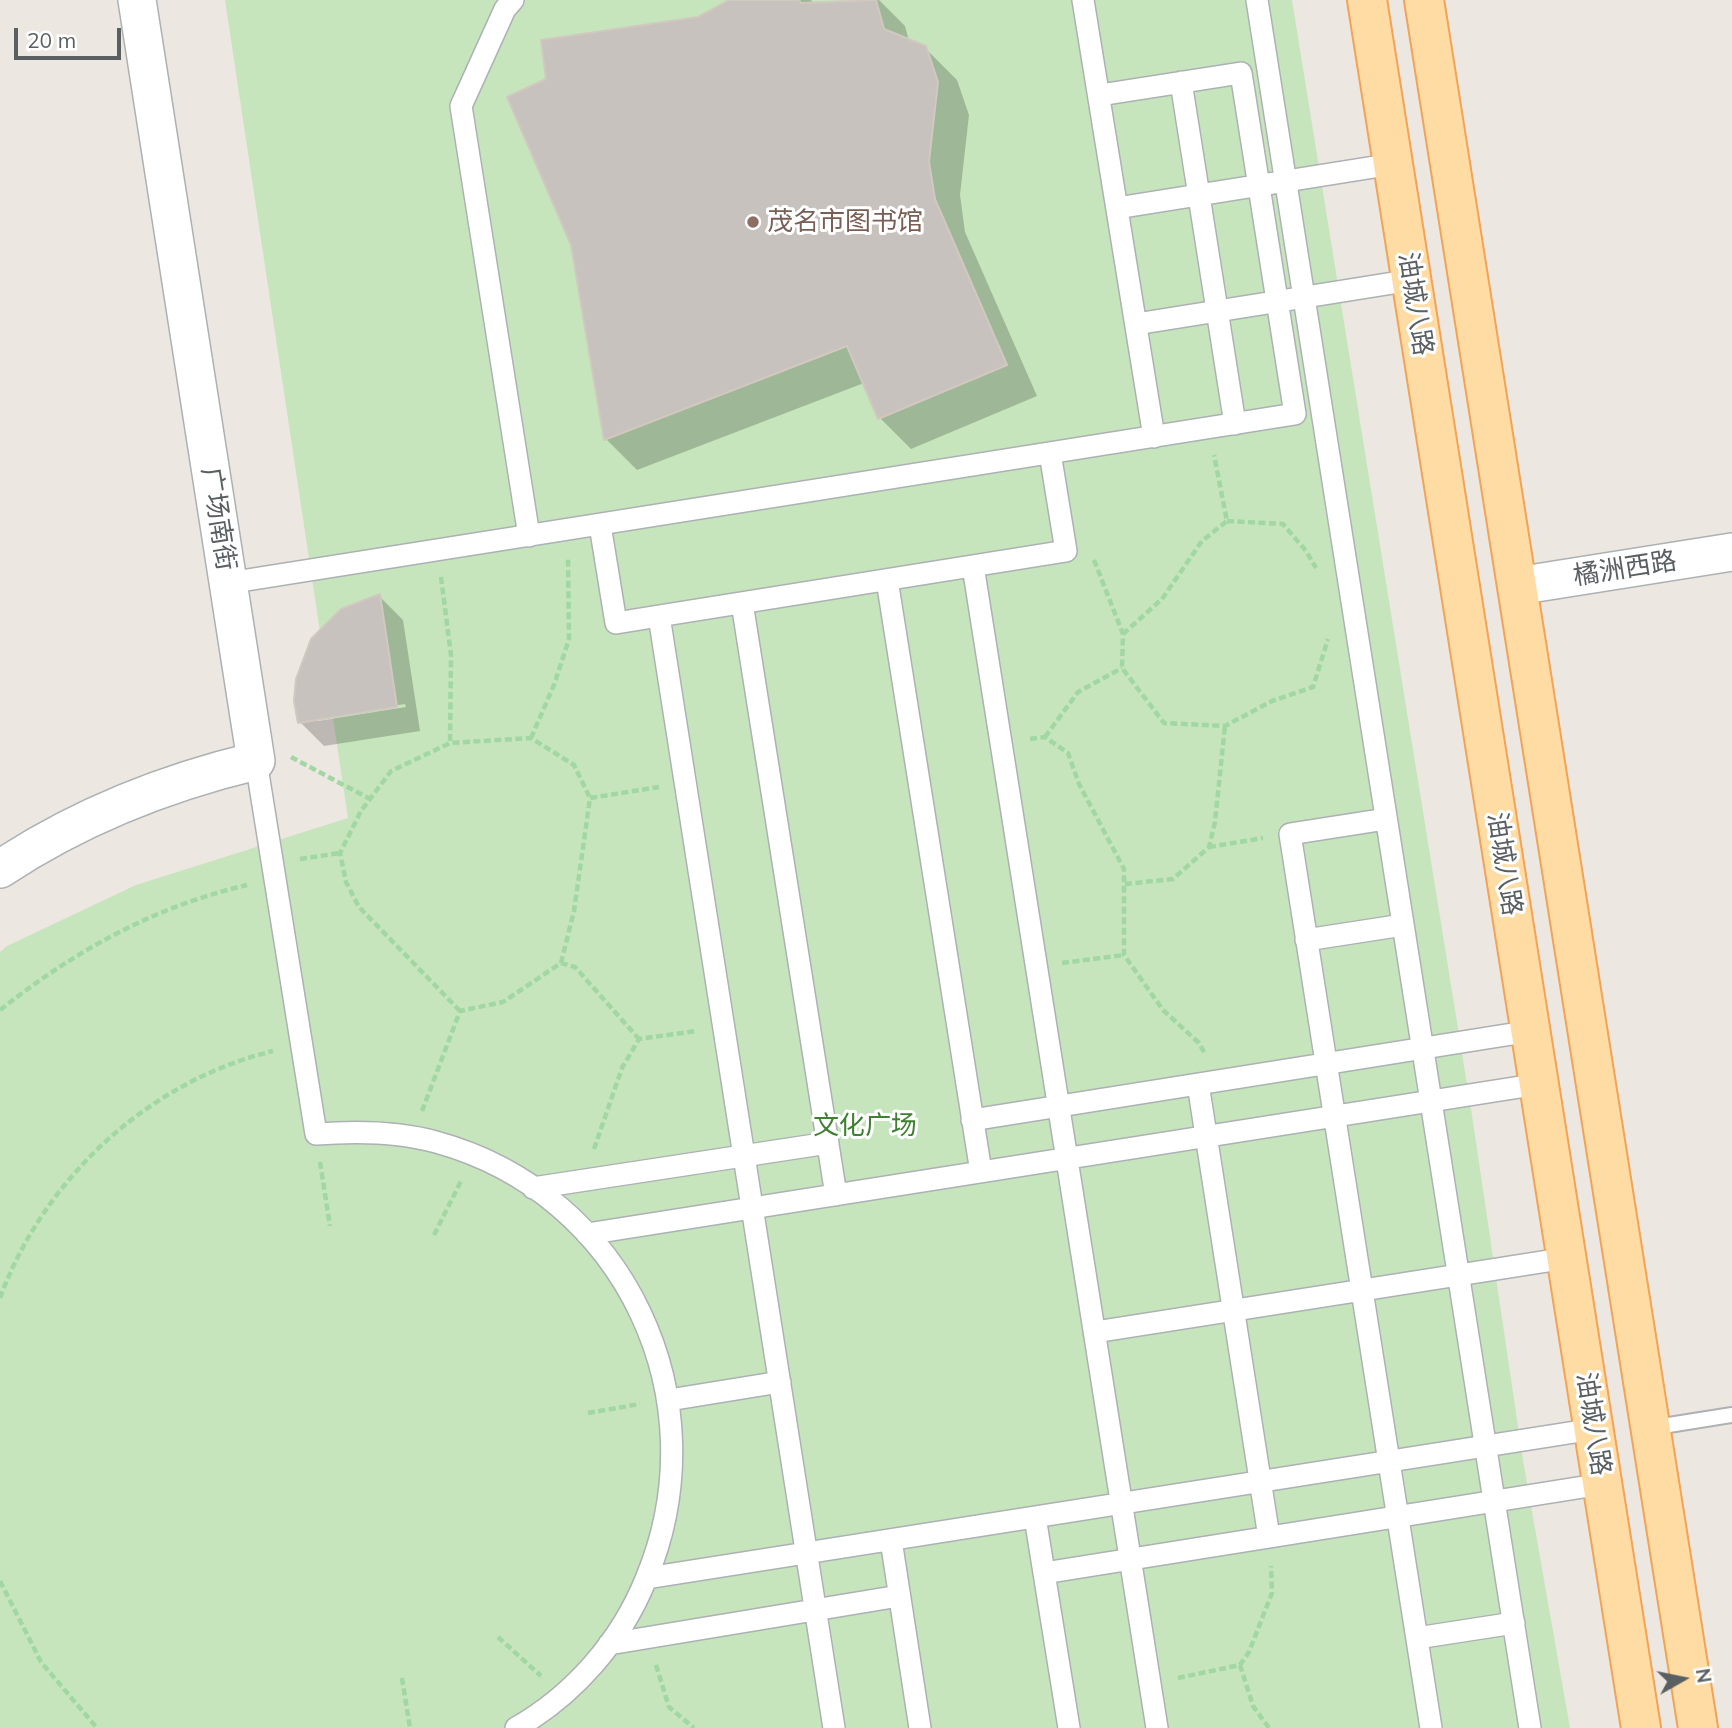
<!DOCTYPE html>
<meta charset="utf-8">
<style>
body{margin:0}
#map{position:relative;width:1732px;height:1728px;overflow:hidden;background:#ede7e1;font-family:Mulish,sans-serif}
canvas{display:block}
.north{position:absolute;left:1648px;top:1644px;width:70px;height:70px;-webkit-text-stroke:5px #fff;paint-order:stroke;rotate:81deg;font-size:19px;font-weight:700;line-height:28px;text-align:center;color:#5a5f62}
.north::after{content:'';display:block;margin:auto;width:24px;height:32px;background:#5a5f62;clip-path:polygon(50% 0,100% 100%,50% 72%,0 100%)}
.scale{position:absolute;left:14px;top:28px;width:107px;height:32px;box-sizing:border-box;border:4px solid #5a5f62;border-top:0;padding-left:9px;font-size:21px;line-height:24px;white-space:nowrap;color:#5a5f62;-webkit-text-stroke:5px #fff;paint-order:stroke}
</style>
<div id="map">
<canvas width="1732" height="1728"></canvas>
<div class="north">N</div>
<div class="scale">20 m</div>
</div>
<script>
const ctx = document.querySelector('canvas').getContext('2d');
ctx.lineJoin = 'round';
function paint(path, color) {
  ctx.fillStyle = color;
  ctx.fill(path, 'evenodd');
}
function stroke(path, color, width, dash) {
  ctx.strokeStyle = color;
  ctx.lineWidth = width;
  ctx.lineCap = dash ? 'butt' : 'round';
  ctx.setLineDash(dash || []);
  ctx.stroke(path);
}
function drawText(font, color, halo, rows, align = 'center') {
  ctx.font = font + ' Mulish,"Noto Sans SC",sans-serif';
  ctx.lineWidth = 6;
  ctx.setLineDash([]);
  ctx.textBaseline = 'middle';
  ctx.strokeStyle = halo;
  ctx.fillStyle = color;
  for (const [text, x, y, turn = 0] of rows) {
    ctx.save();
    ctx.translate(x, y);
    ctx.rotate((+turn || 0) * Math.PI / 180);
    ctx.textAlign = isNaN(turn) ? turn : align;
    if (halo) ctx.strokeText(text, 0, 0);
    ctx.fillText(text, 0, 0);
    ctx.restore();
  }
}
const green = new Path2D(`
 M225,0H1292L1472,1115L1523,1460L1570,1728H0V952L7,946L136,885L348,818Z`);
const shadow = new Path2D(`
 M733,0H811L813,3L879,0L905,26L909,41L925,48L957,80L969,115L960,195L965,232L1037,396L911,449L880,418L864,383L637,470L606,439L698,19Z
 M379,596L403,620L420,731L324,746L300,722ZM405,704L406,707L318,721V718Z`);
const building = new Path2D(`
 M729,0H799L801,3L876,0L884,29L926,46L938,82L929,162L935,199L1007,365L878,419L847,346L604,440L571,245L507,97L546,79L541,40L698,17Z
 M380,594L397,707L298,723L294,701L296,679L311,639L341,609Z`);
const path = new Path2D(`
 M1227,521L1283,524L1306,551L1316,568
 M1094,560L1123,634L1122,668L1164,723L1225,726L1272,701L1313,687L1328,639
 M441,577L451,655L450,743
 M1123,634L1162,599L1202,541L1227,521L1214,455
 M1045,737L1078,692L1122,668
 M531,738L554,685L569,639L568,557
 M1030,739L1045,737L1068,753L1079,784L1124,869V955L1163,1010L1199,1043L1205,1054
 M291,757L370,799
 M1209,847L1263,838
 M300,859L340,853
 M1125,884L1173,879L1209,847L1215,822L1225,726
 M561,963L574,911L590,798L659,787
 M1062,963L1124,955
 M0,1010C75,951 153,907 247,885
 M460,1011L359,907L346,882L340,853L361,811L391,771L450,743L531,738L574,765L590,798
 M422,1111L460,1011L503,1002L561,963L575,967L639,1039
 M594,1149L622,1068L639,1039L696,1031
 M320,1162L330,1226
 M434,1235L461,1181
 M0,1298C44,1178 149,1081 273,1051
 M588,1413L640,1404
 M0,1581L41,1662L97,1728
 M498,1637L541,1676
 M656,1665L669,1707L694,1728
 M1240,1665L1253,1706L1269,1728
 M402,1678L410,1728
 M1178,1678L1240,1665L1249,1652L1272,1593L1271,1566`);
const service = new Path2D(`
 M1650,1428L1732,1415`);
const pedestrian = new Path2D(`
 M513,0L505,9L461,106L529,536
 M1083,0L1154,437
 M1257,0L1530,1728
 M1181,82L1235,424
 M1117,208L1393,164
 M1136,324L1412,280
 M600,525L616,623L659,616L1066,551L1050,453
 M973,566L1157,1728
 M887,580L981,1172
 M228,583L1295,414L1241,73L1100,95
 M742,603L836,1195
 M659,616L834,1728
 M256,761L316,1134C356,1131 397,1131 436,1142C626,1194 721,1400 646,1579C621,1641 574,1695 516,1728
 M1386,819L1290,834L1431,1728
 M1306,940L1403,925
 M1198,1084L1269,1537
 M972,1120L1531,1031
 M533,1188L828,1143
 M587,1234L1539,1084
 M1095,1332L1567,1258
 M669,1400L780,1382
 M1035,1517L1069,1728
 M891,1540L920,1728
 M1044,1573L1602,1484
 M647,1578L1594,1429
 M1417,1638L1514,1623
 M609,1644L899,1596`);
const tertiary = new Path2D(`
 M1517,586L1732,552
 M0,869C80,816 164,783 256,761L137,0`);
const primary = new Path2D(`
 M1367,0L1641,1728
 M1424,0L1698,1728`);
const markers = [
 [753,222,7,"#8d6e63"]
];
const educationNames = [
 ["茂名市图书馆",767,222]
];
const streetNames = [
 ["油城八路",1415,304,81],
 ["广场南街",218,519,81],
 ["橘洲西路",1625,569,-9],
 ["油城八路",1504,864,81],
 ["油城八路",1593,1424,81]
];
const parkNames = [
 ["文化广场",865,1126]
];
paint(green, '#c6e5bd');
paint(shadow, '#0003');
paint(building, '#c7c2bd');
stroke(building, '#d1c8bf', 2);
stroke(service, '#adb1b4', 18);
stroke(pedestrian, '#adb1b4', 24);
stroke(tertiary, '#adb1b4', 40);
stroke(primary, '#f2a355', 42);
stroke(path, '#a0d7a2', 4.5, [7, 3.5]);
stroke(service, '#fff', 14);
stroke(pedestrian, '#fff', 21);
stroke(tertiary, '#fff', 37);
stroke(primary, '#ffdca4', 38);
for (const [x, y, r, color] of markers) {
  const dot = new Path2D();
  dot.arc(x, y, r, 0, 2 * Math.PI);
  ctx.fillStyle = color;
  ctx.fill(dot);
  stroke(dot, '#fff', 2.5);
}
drawText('26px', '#785e54', '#fff', educationNames, 'left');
drawText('26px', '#5a5f62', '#fff', streetNames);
drawText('26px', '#408032', '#fff', parkNames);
</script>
